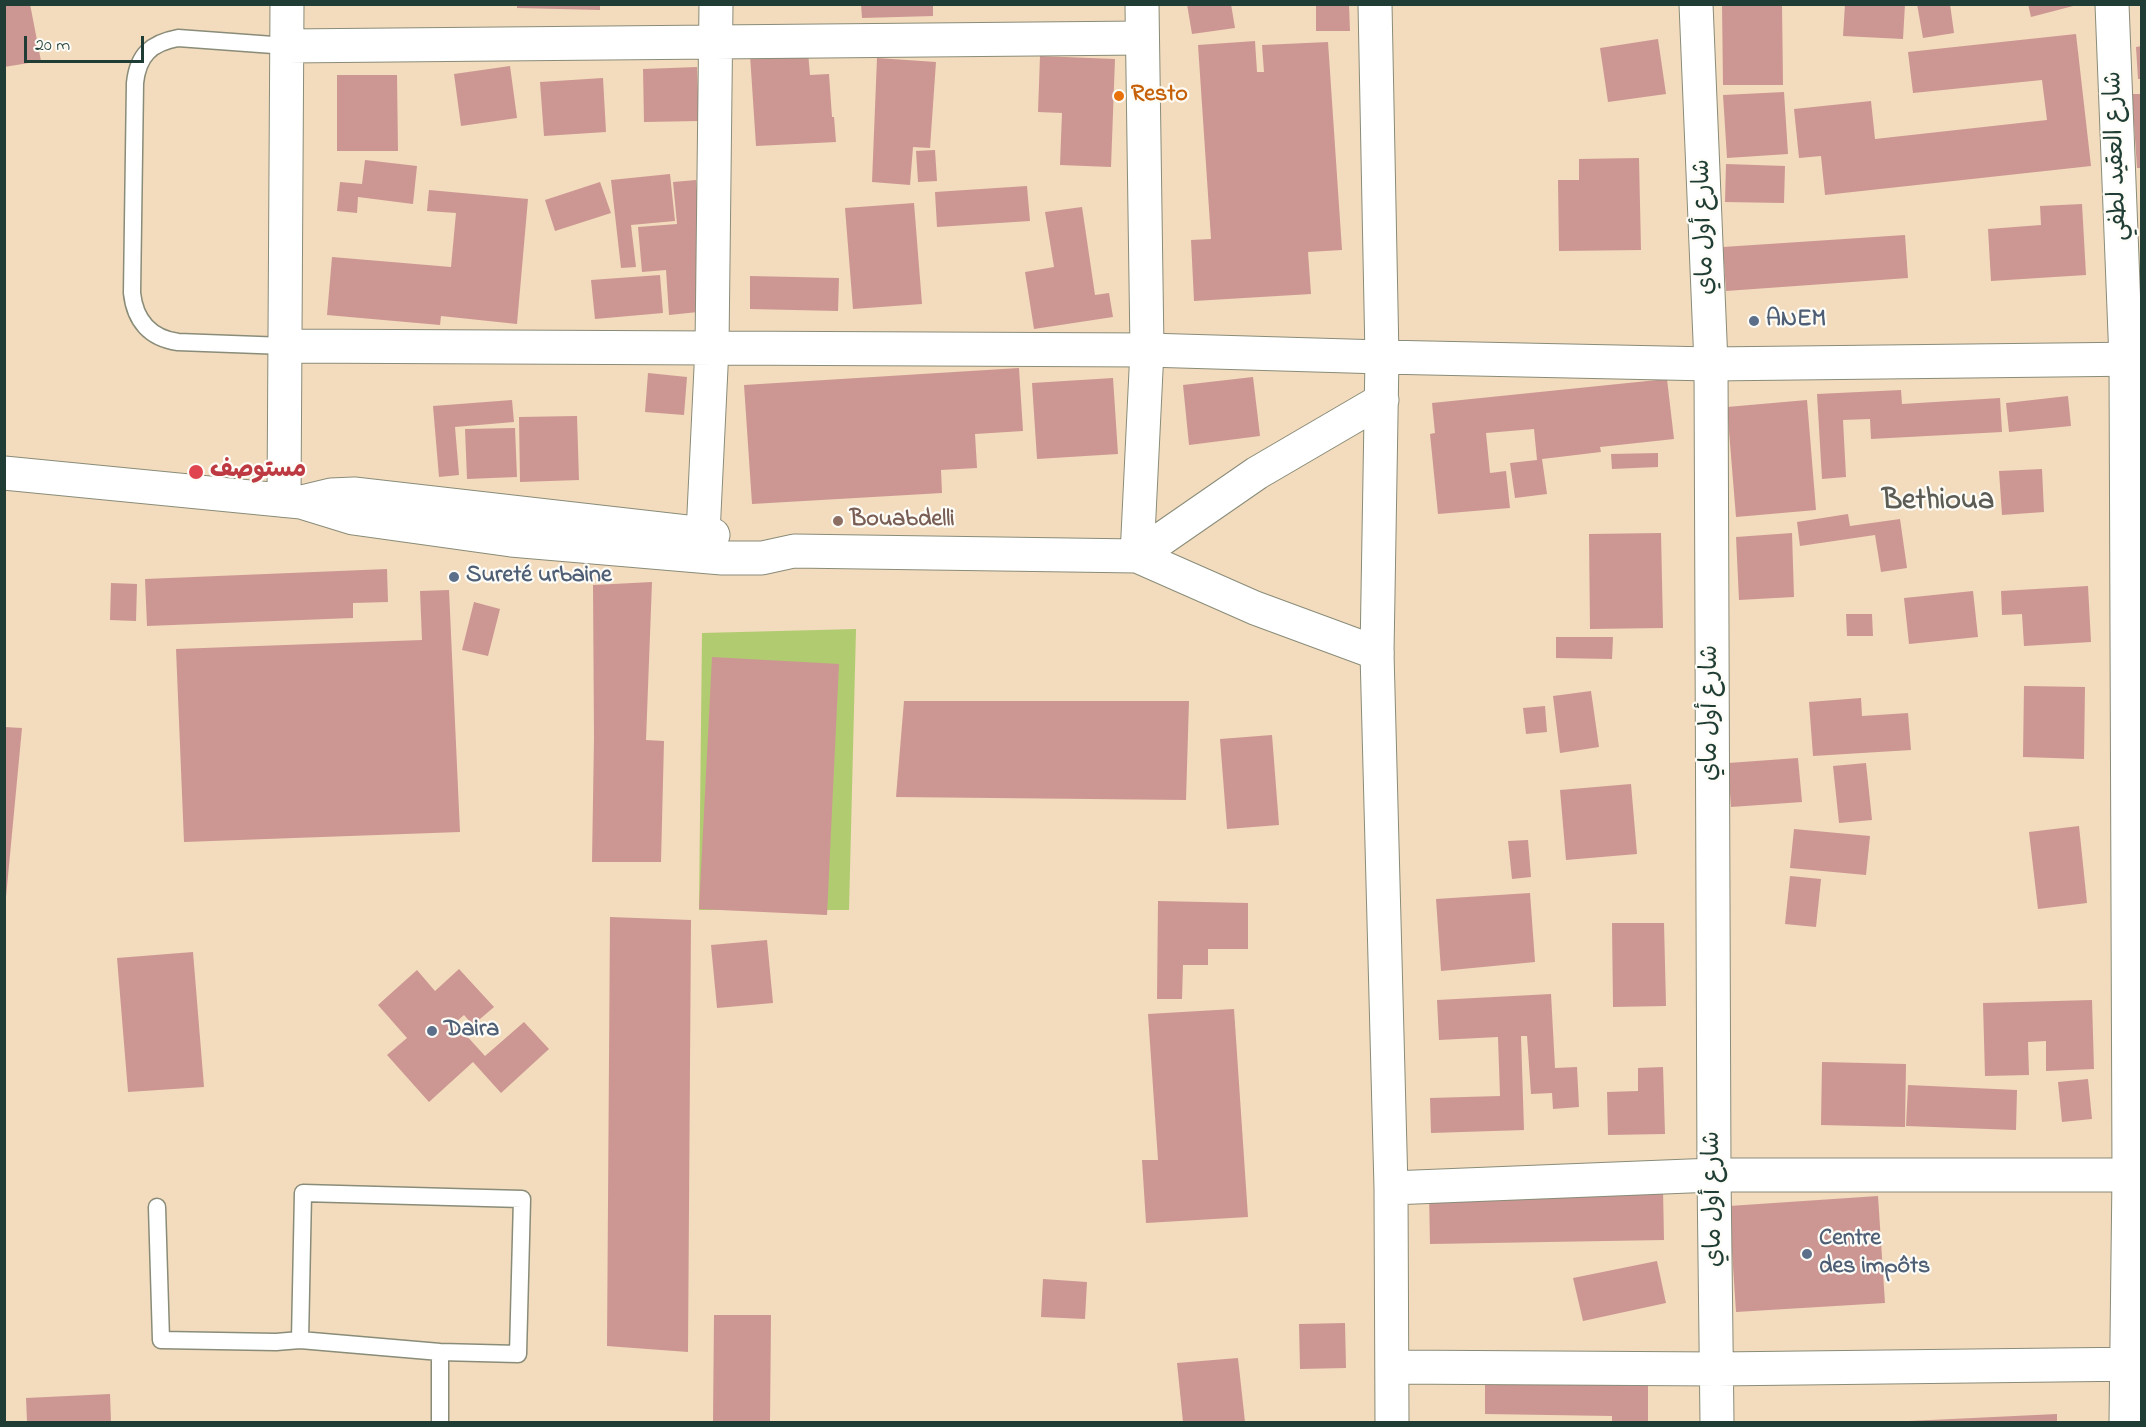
<!DOCTYPE html>
<meta charset="utf-8">
<style>
body{margin:0}
#map{position:relative;width:2146px;height:1427px;overflow:hidden;background:#f3dbbd;font-family:"Indie Flower",sans-serif}
canvas{display:block}
.frame{position:absolute;inset:0;border:6px solid #1f3d34;pointer-events:none}
.scale{position:absolute;left:24px;top:36px;width:120px;height:27px;box-sizing:border-box;border:3px solid #1f3d34;border-top:0;padding-left:8px;font-size:18px;line-height:21px;white-space:nowrap;color:#1f3d34;-webkit-text-stroke:4px #fdfcf7;paint-order:stroke}
</style>
<div id="map">
<canvas width="2146" height="1427"></canvas>
<div class="frame"></div>
<div class="scale">20 m</div>
</div>
<script>
const ctx = document.querySelector('canvas').getContext('2d');
ctx.lineJoin = 'round';
function paint(path, color) {
  ctx.fillStyle = color;
  ctx.fill(path, 'evenodd');
}
function stroke(path, color, width, dash) {
  ctx.strokeStyle = color;
  ctx.lineWidth = width;
  ctx.lineCap = dash ? 'butt' : 'round';
  ctx.setLineDash(dash || []);
  ctx.stroke(path);
}
function drawText(font, color, halo, rows, align = 'center') {
  ctx.font = font + ' "Indie Flower","Playpen Sans Arabic",sans-serif';
  ctx.lineWidth = 4.5;
  ctx.setLineDash([]);
  ctx.textBaseline = 'middle';
  ctx.strokeStyle = halo;
  ctx.fillStyle = color;
  for (const [text, x, y, turn = 0] of rows) {
    ctx.save();
    ctx.translate(x, y);
    ctx.rotate((+turn || 0) * Math.PI / 180);
    ctx.textAlign = isNaN(turn) ? turn : align;
    if (halo) ctx.strokeText(text, 0, 0);
    ctx.fillText(text, 0, 0);
    ctx.restore();
  }
}
const green = new Path2D(`
 M856,629L849,910H699L702,633Z`);
const building = new Path2D(`
 M4,4H30L41,61L4,67Z
 M517,4H600V10L517,8Z
 M861,4H933V16L862,18Z
 M1187,4H1231L1235,28L1192,34Z
 M1316,4H1349L1350,31H1316Z
 M1722,4H1782L1783,85H1723Z
 M1845,4H1905L1903,39L1843,36Z
 M1917,4H1950L1954,33L1923,38Z
 M2028,4H2077V5L2031,17Z
 M2076,34L2091,166L1825,195L1821,156L1799,158L1794,109L1871,101L1875,139L2047,120L2042,80L1913,93L1908,52Z
 M1658,39L1666,94L1608,102L1600,48Z
 M1255,41L1257,72H1264L1262,45L1328,42L1342,250L1308,252L1311,294L1194,301L1191,240L1211,239L1198,45Z
 M2142,46V79H2138L2136,47Z
 M808,52L810,75L829,74L832,117H834L836,142L756,146L750,55Z
 M1040,56L1115,59L1111,167L1060,165L1062,113L1038,112Z
 M877,58L936,62L930,148L913,147L910,185L872,182Z
 M510,66L517,118L461,126L454,74Z
 M697,67L699,121L644,122L643,69Z
 M337,75H397L398,151H337Z
 M603,78L606,132L544,136L540,82Z
 M1784,92L1788,154L1727,158L1723,95Z
 M2132,94H2142V168H2137Z
 M935,150L937,181L918,182L916,151Z
 M1639,158L1641,250L1559,251L1558,180H1579V159Z
 M365,160L417,166L413,204L358,197L357,213L337,211L340,182L362,184Z
 M1726,164L1785,166L1784,203L1725,202Z
 M670,174L675,221L631,225L636,267L621,268L611,180Z
 M696,180L708,311L669,315L666,270L642,272L638,227L677,224L673,182Z
 M600,182L611,213L555,231L545,200Z
 M1027,186L1030,221L937,227L935,192Z
 M429,190L528,199L517,324L441,316L440,325L327,315L332,257L451,267L456,213L427,211Z
 M914,203L922,304L853,309L845,208Z
 M2082,204L2086,275L1991,281L1988,229L2041,225L2040,206Z
 M1082,207L1095,295L1109,293L1113,317L1034,329L1025,272L1054,267L1045,212Z
 M1905,235L1908,278L1726,291L1723,247Z
 M660,275L663,313L595,319L591,280Z
 M750,276L839,278L838,311L750,309Z
 M1019,368L1023,431L975,434L977,468L941,470L942,493L752,504L744,385Z
 M648,373L687,377L684,415L645,412Z
 M1253,377L1260,436L1189,445L1183,385Z
 M1113,378L1118,454L1037,459L1032,383Z
 M1667,379L1674,439L1600,447L1601,452L1542,459L1547,494L1515,498L1510,463L1537,460L1534,429L1486,433L1490,473L1506,471L1510,508L1438,514L1430,434L1435,433L1432,403Z
 M1901,390L1902,404L2000,398L2002,432L1871,439L1870,419L1843,420L1846,477L1822,479L1817,394Z
 M2068,396L2071,426L2009,432L2006,403Z
 M512,400L514,422L455,427L459,475L439,477L433,406Z
 M1807,400L1816,510L1736,517L1727,407Z
 M577,416L579,480L520,482L519,417Z
 M515,428L517,477L467,479L465,429Z
 M1658,453V467L1612,469L1611,454Z
 M2042,469L2044,512L2002,515L1999,471Z
 M1848,514L1850,526L1900,519L1907,568L1881,572L1875,535L1800,546L1797,522Z
 M1661,533L1663,628L1590,629L1589,534Z
 M1792,533L1794,597L1739,600L1736,537Z
 M387,569L388,602L353,603V618L147,626L145,579Z
 M652,582L646,740L664,741L661,862H592L594,738L593,585Z
 M111,583L137,584L136,621L110,620Z
 M2088,586L2091,642L2024,646L2022,614L2002,615L2001,591Z
 M449,590L460,832L184,842L176,649L422,640L420,591Z
 M1973,591L1978,637L1909,644L1904,598Z
 M474,602L500,609L488,656L462,650Z
 M1846,614H1872L1873,636H1847Z
 M1556,637H1613L1612,659L1556,658Z
 M712,657L839,664L827,915L699,909Z
 M2024,686L2085,687L2084,759L2023,757Z
 M1591,691L1599,747L1560,753L1553,696Z
 M1861,698L1862,716L1908,713L1911,750L1813,756L1809,702Z
 M904,701H1189L1186,800L896,797Z
 M1545,706L1547,732L1526,734L1523,708Z
 M4,727L22,728L6,897H4Z
 M1272,735L1279,825L1227,829L1220,739Z
 M1798,758L1802,802L1731,807L1728,763Z
 M1866,763L1872,820L1839,823L1833,766Z
 M1631,784L1637,854L1566,860L1560,790Z
 M2079,826L2087,903L2038,909L2029,832Z
 M1794,829L1870,836L1866,875L1790,868Z
 M1528,840L1531,877L1512,879L1508,841Z
 M1790,876L1821,879L1816,927L1785,924Z
 M1530,893L1535,962L1441,971L1436,899Z
 M1158,901L1248,903V949H1208V965H1183L1182,999H1157Z
 M610,917L691,920L688,1352L607,1346Z
 M1612,923H1664L1666,1006L1613,1007Z
 M767,940L773,1003L717,1008L711,945Z
 M193,952L204,1087L128,1092L117,958Z
 M459,969L494,1007L473,1025L464,1015L455,1023L485,1056L524,1022L549,1049L501,1093L473,1062L429,1102L387,1055L407,1038L378,1005L417,970L435,991Z
 M1551,994L1555,1068L1577,1067L1579,1107L1553,1109L1552,1093L1531,1094L1527,1036H1521L1524,1130L1431,1133L1430,1098L1500,1096L1498,1037L1439,1040L1437,1000Z
 M2092,1000L2094,1069L2046,1071V1041L2028,1042L2029,1075L1985,1076L1983,1003Z
 M1234,1009L1248,1217L1146,1223L1142,1160H1158L1148,1014Z
 M1822,1062L1906,1064L1905,1127L1821,1125Z
 M1663,1067L1665,1134L1608,1135L1607,1092L1638,1091V1068Z
 M2088,1079L2092,1119L2062,1122L2058,1082Z
 M1908,1085L2017,1090L2016,1130L1906,1126Z
 M1663,1189L1664,1240L1430,1244L1429,1192Z
 M1878,1196L1885,1303L1736,1312L1729,1206Z
 M1657,1261L1666,1303L1583,1321L1573,1278Z
 M1043,1279L1087,1282L1085,1319L1041,1317Z
 M714,1315H771L770,1422H713Z
 M1345,1323L1346,1368L1300,1369L1299,1324Z
 M1238,1358L1245,1422H1183L1177,1363Z
 M1485,1381L1648,1383V1422H1612V1416L1485,1414Z
 M110,1394L111,1422H27L26,1398Z
 M2057,1414V1422H1909V1421Z`);
const lane = new Path2D(`
 M285,346L178,342C150,338 135,321 132,293L135,83C138,55 151,43 178,38L287,46
 M303,1193L522,1199L518,1354L440,1352L300,1340Z
 M157,1207L161,1340L276,1342L300,1340
 M440,1352V1422`);
const street = new Path2D(`
 M1696,4L1711,364L1714,1175L1717,1422
 M2112,4L2126,360L2129,1175L2126,1422
 M287,46L1142,38
 M285,346L1147,350L1382,357
 M284,500L287,4
 M703,534L712,347L716,4
 M1377,653L1391,1188L1392,1422
 M1391,1188L1714,1175H2142
 M1392,1367L1717,1369L2142,1364`);
const secondary = new Path2D(`
 M1382,357L1711,364L2142,359
 M4,473L301,502L353,518L511,540L722,558H762L794,551L1137,556L1255,608L1377,653L1382,357L1375,4
 M306,501L331,495L354,494L713,535
 M1137,556L1147,350L1142,4
 M1137,556L1257,473L1382,400`);
const markers = [
 [1119,96,6,"#e8710a"],
 [1754,321,6,"#5c6f8a"],
 [196,472,8,"#e0444e"],
 [838,521,6,"#8d6e63"],
 [454,577,6,"#5c6f8a"],
 [432,1031,6,"#5c6f8a"],
 [1807,1254,6,"#5c6f8a"]
];
const foodNames = [
 ["Resto",1131,96]
];
const streetNames = [
 ["شارع العقيد لطفي",2118,156,-92],
 ["شارع أول ماي",1706,227,-92],
 ["شارع أول ماي",1712,713,-90],
 ["شارع أول ماي",1715,1199,-91]
];
const serviceNames = [
 ["ANEM",1766,321],
 ["Sureté urbaine",466,577],
 ["Daira",444,1031],
 ["Centre",1819,1240],
 ["des impôts",1819,1268]
];
const healthNames = [
 ["مستوصف",210,472]
];
const educationNames = [
 ["Bouabdelli",850,521]
];
const districtNames = [
 ["Bethioua",1938,503]
];
paint(green, '#b1cb70');
paint(building, '#cc9793');
stroke(lane, '#898c78', 19);
stroke(street, '#898c78', 35);
stroke(secondary, '#898c78', 35);
stroke(lane, '#fff', 16);
stroke(street, '#fff', 33);
stroke(secondary, '#fff', 33);
for (const [x, y, r, color] of markers) {
  const dot = new Path2D();
  dot.arc(x, y, r, 0, 2 * Math.PI);
  ctx.fillStyle = color;
  ctx.fill(dot);
  stroke(dot, '#fdfcf7', 2);
}
drawText('bold 24px', '#c56008', '#fdfcf7', foodNames, 'left');
drawText('24px', '#1f3d34', '#fdfcf7', streetNames);
drawText('bold 24px', '#4e5e75', '#fdfcf7', serviceNames, 'left');
drawText('bold 24px', '#be3a42', '#fdfcf7', healthNames, 'left');
drawText('bold 24px', '#785e54', '#fdfcf7', educationNames, 'left');
drawText('bold 30px', '#5c5c55', '#fdfcf7', districtNames);
</script>
